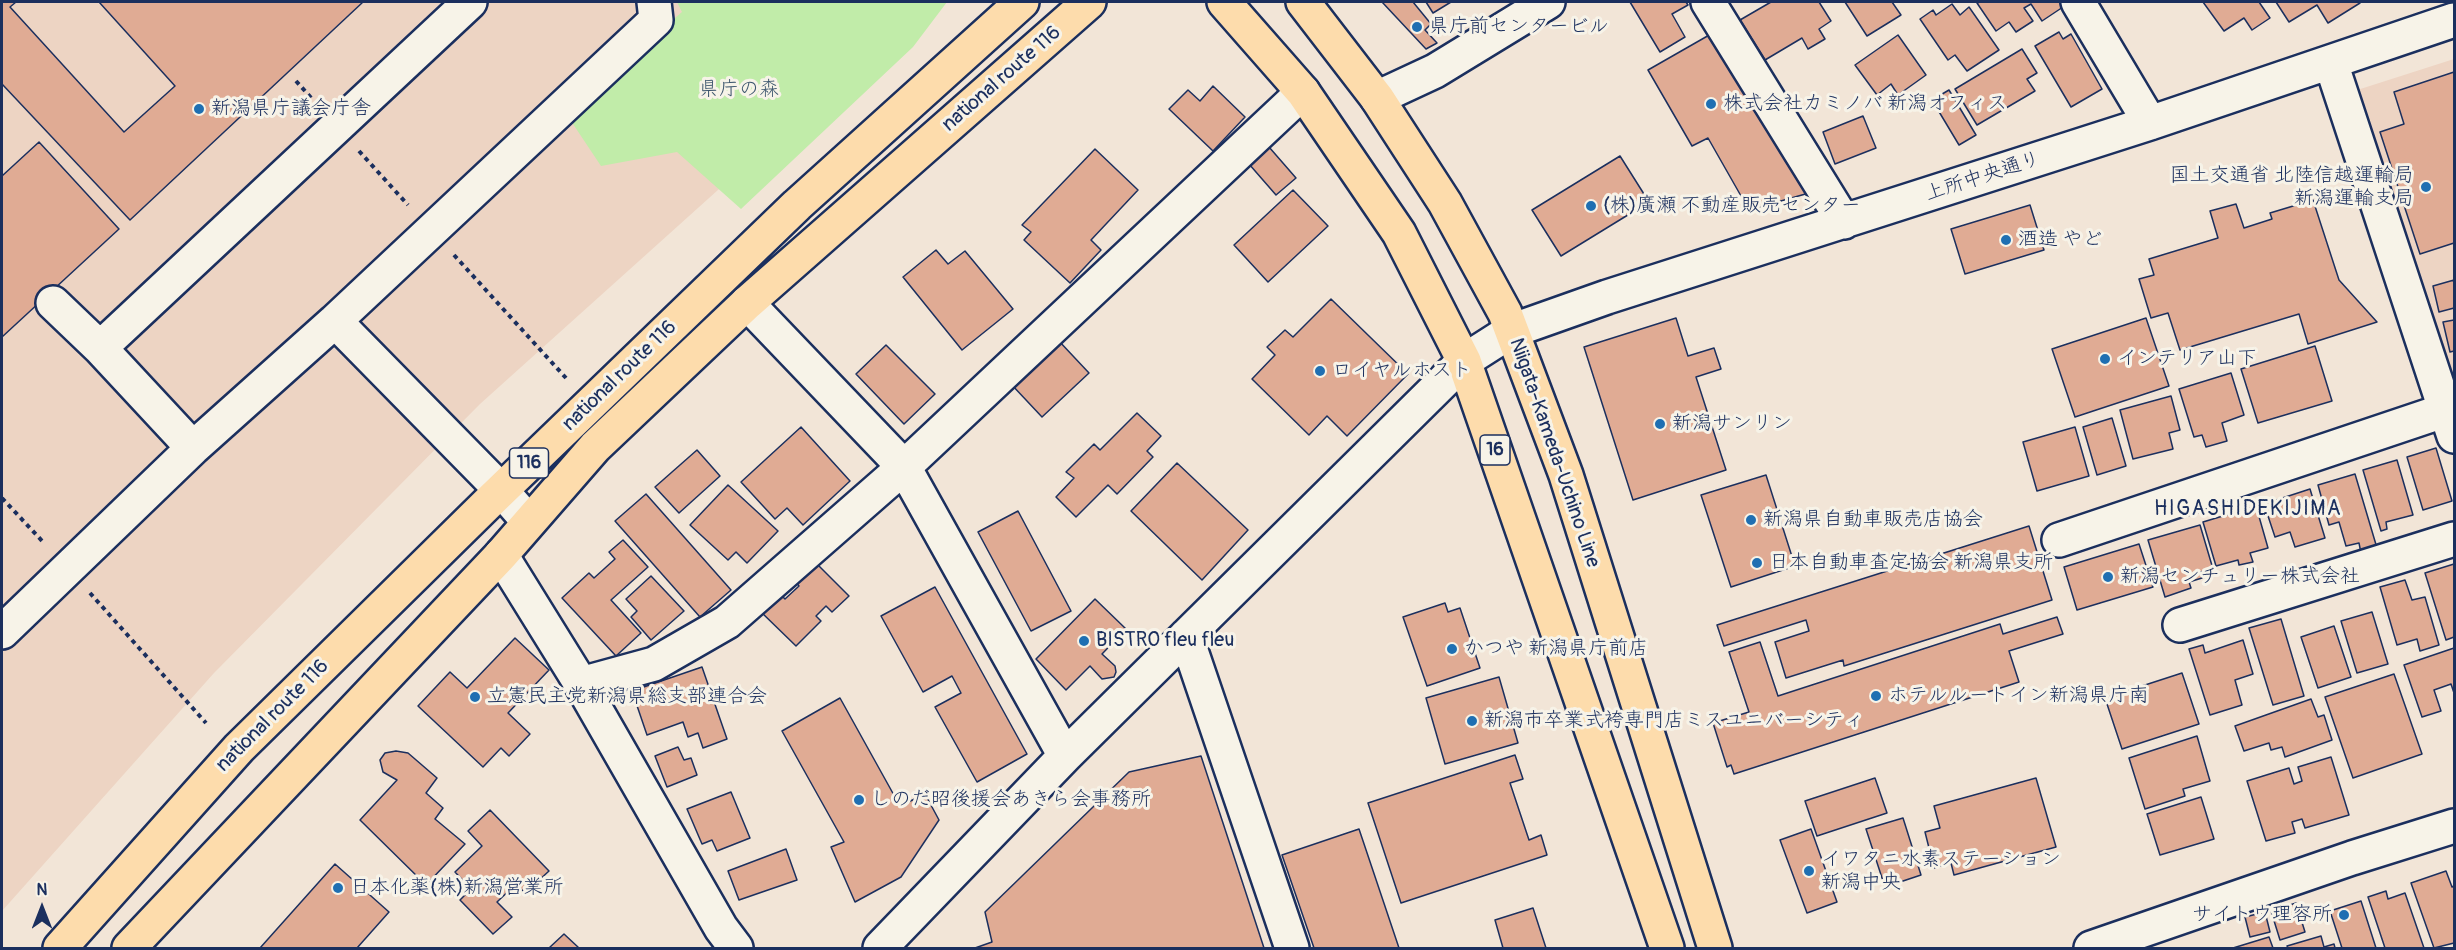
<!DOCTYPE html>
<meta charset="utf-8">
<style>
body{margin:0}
#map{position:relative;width:2456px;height:950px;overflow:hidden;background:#f2e5d7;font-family:Pangolin,sans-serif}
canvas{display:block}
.frame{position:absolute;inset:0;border:3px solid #1b2f5e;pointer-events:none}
.north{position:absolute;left:12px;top:878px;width:60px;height:60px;-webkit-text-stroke:4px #f7f3e8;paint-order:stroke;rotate:0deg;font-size:16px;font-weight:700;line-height:24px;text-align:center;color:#1b2f5e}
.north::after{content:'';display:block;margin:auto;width:21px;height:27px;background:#1b2f5e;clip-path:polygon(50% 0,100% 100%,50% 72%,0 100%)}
</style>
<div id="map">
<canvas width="2456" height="950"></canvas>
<div class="frame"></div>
<div class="north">N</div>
</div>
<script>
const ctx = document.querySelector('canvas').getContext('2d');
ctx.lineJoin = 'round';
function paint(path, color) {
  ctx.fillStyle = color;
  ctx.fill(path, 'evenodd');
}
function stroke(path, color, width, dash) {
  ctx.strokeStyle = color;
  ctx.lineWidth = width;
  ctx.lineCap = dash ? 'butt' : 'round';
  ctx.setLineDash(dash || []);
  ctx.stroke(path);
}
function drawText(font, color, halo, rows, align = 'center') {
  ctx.font = font + ' Pangolin,"Klee One",sans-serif';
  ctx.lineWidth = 6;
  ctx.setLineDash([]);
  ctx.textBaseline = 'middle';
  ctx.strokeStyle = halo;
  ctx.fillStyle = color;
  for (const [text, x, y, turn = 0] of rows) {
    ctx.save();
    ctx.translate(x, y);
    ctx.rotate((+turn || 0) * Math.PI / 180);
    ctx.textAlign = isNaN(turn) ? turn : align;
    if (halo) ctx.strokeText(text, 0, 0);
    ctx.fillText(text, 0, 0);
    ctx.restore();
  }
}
const built = new Path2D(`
 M2,2H927L480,404L214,673L2,911Z
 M2454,59V400L2351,92Z`);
const green = new Path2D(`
 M677,2H947L913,47L741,209L677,152L601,166L571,121L612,71L682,12Z`);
const building = new Path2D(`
 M2,2H16L10,7L124,132L175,86L99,2H363L130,220L2,84Z
 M1382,2H1413L1431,24L1425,30L1437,43L1426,49Z
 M1426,2H1451L1433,13Z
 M1630,2H1686L1688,5L1672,14L1685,37L1660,52Z
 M1771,2H1819L1831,21L1819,29L1825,39L1808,49L1802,38L1765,60L1740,20Z
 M1845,2H1892L1901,15L1867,36Z
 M1980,2H2060L2063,7L2042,21L2031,4L2024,8L2033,21L2016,32L2009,22L1996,31L1977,3Z
 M2203,2H2259L2270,18L2252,30L2244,18L2224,31Z
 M2276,2H2359L2360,3L2328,23L2317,5L2289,22Z
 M1952,4L1960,15L1969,7L1999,50L1967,71L1955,55L1948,60L1920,19L1933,10L1936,15Z
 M2059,32L2063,39L2071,34L2102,89L2071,107L2035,46Z
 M1711,34L1809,193L1749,210L1708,138L1692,146L1648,70Z
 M1898,35L1926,75L1898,95L1891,84L1877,95L1855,65Z
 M2022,49L2037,73L2027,79L2035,91L1977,125L1955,89Z
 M2454,72V243L2420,254L2380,132L2404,124L2394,92Z
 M1213,86L1245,117L1213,151L1169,109L1188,90L1200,101Z
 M1949,90L1976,135L1959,145L1932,100Z
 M1863,116L1876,148L1835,164L1823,132Z
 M39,142L119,229L2,337V176Z
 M1269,147L1296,178L1276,195L1249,164Z
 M1095,149L1138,190L1091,240L1101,250L1070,283L1024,240L1031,232L1022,225Z
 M1620,156L1649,202L1561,256L1532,210Z
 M1293,190L1328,226L1268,282L1234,245Z
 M2313,200L2339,280L2377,322L2308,344L2299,314L2180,350L2168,313L2151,318L2139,279L2154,275L2149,259L2218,238L2210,211L2236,204L2244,228L2272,219L2270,213Z
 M2030,205L2044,250L1965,274L1951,229Z
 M936,250L948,264L965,251L1013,309L962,350L903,277Z
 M2454,280V308L2439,312L2433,286Z
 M1331,299L1408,374L1347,436L1327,416L1309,435L1252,379L1275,355L1267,347L1285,330L1293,337Z
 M1676,318L1688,356L1714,348L1721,369L1696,377L1726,470L1633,500L1584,347Z
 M2146,318L2169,386L2075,417L2052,349Z
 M2454,320V351L2450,352L2443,322Z
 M1058,340L1089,373L1042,417L1011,384Z
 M886,345L935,394L904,424L856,374Z
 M2315,346L2332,401L2258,423L2241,369Z
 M2231,373L2244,415L2222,423L2227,441L2206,447L2202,435L2194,437L2179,389Z
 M2171,396L2180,430L2169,433L2173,449L2133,459L2120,410Z
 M1137,413L1161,436L1147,451L1153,457L1117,494L1108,485L1076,517L1056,497L1074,478L1066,472L1094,444L1100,450Z
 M2112,418L2126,466L2097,475L2083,427Z
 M801,427L850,481L803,525L787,508L775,519L741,482Z
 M2075,427L2089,476L2037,491L2023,442Z
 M2436,448L2452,501L2423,510L2407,457Z
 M697,450L720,476L679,513L655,487Z
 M2397,460L2413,515L2386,522L2387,529L2381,531L2363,470Z
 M1177,463L1248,530L1202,580L1131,511Z
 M2355,474L2377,548L2361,553L2359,543L2346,546L2339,522L2329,525L2318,485Z
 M1766,475L1795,566L1731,587L1701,495Z
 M728,485L778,531L747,563L736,552L728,560L690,525Z
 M2310,489L2325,538L2295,547L2290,532L2275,537L2264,504Z
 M646,494L731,590L700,617L615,521Z
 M2256,506L2268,548L2250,553L2253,562L2239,565L2238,560L2216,566L2203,522Z
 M1018,511L1071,611L1031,631L978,532Z
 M2200,525L2213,569L2200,572L2202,578L2189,582L2191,588L2165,597L2148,540Z
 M2029,526L2052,600L1844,666L1843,660L1786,678L1775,642L1809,631L1806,620L1724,646L1717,625Z
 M623,540L648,567L611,600L641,633L616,656L562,598L589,573L594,578L615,559L609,552Z
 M2139,544L2153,587L2077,610L2064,567Z
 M815,562L849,596L832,612L826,606L816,616L821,621L796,646L760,611L779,593L785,599L799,586L795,581Z
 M2454,564V637L2446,640L2425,573Z
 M651,576L684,611L651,640L631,617L637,611L626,599Z
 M2405,580L2412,600L2425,597L2439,645L2420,651L2417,639L2397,645L2380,587Z
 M935,587L1027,754L977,782L935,707L961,693L952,676L923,692L881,616Z
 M1095,599L1126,629L1102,654L1115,666L1116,672L1114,677L1102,679L1090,666L1066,690L1036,659Z
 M1445,603L1448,612L1460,608L1480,668L1427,686L1403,617Z
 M2372,612L2388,664L2357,673L2341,621Z
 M2057,617L2063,634L2009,651L2019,682L1734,774L1731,765L1727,767L1713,723L1749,712L1729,652L1760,642L1778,696L2000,624L2003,634Z
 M2281,619L2304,696L2273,705L2249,628Z
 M2334,626L2351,677L2318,688L2301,637Z
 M515,638L549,670L508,713L530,734L509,756L501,748L483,767L418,706L450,672L467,688Z
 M2243,640L2253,674L2235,680L2242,705L2210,715L2189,649L2203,645L2205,653Z
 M2454,648V693L2451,684L2434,690L2441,711L2422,717L2404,665Z
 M702,667L727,739L703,748L698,733L688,737L683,722L647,735L632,691Z
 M2182,673L2199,724L2122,749L2105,698Z
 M2394,674L2422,754L2353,778L2325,697Z
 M1499,677L1518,743L1445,764L1426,698Z
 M840,698L900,806L925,794L939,820L901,877L855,902L831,847L844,842L782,731Z
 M2311,699L2318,717L2324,715L2332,740L2285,757L2282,747L2271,750L2269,743L2244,751L2235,726Z
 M2197,736L2210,781L2183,789L2185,796L2145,809L2129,758Z
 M678,747L684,760L691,758L697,775L667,787L655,756Z
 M396,751L408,753L437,778L426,793L443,808L435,819L465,844L426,885L360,820L397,780L383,772L380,760L385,753Z
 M1515,755L1523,779L1510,783L1529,840L1541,835L1547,855L1401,903L1368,803Z
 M1201,756L1264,948H975L992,942L985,912L1129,772Z
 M2331,757L2349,815L2305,828L2302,819L2292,822L2295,833L2266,841L2247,781L2289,768L2294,784L2302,781L2298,767Z
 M1875,778L1887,813L1817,836L1805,801Z
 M2036,778L2056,847L1954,875L1951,863L1934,868L1925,832L1940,828L1934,806Z
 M731,792L750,838L717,851L712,840L702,844L687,809Z
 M2201,797L2214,839L2160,855L2147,814Z
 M490,810L549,871L525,893L516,884L497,902L512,917L493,934L460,900L471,889L455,872L482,846L468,831Z
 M1903,818L1921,875L1885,887L1866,829Z
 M1359,829L1399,948H1314L1282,855Z
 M1811,829L1837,902L1807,913L1780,840Z
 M786,849L797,880L739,900L728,871Z
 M335,864L389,912L357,948H260Z
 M2446,871L2452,887L2454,886V943L2434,948L2411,883Z
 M2386,891L2388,899L2405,893L2424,948H2385L2368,897Z
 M2361,901L2376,948H2342L2330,911Z
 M2296,903L2305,932L2280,940L2271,911Z
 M1533,908L1546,948H1503L1495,920Z
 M2265,912L2270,932L2250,937L2245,917Z
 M564,934L579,948H549Z
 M2321,936L2324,947L2334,944L2335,948H2288L2287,946Z
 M2269,937L2273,948H2233Z`);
const path = new Path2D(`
 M296,81L314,101
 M359,151L408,205
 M454,255L566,378
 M2,498L44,543
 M90,593L206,723`);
const minor = new Path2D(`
 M1708,2L1844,222
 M2078,2L2150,123
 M2331,63L2454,436
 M1377,98L1435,71L1548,2
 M53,303L100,348L193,448
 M747,303L904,467L1065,756
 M335,321L501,490L529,522
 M100,348L470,2
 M2059,540L2446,410
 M501,555L581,684L721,928L736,948
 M2180,625L2454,539
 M2,632L193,448L335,321L656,20L654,2
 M1186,636L1292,948
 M581,684L654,664L727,622L904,467L1303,92
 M880,948L1065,756L1464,361L1511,331L1607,297L2150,123L2454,20
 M2091,948L2352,858L2454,826`);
const major = new Path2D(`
 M1224,2L1303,92L1399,233L1464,361L1667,948
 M1303,2L1377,98L1445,203L1505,313L1566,475L1715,948`);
const highway = new Path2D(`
 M60,948L239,748L488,503L797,205L1022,2
 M129,948L501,555L595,447L747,303L1089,2`);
const markers = [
 [1417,27,6,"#1f6fb2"],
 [1711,104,6,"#1f6fb2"],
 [199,109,6,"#1f6fb2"],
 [2426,187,6,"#1f6fb2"],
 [1591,206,6,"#1f6fb2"],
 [2006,240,6,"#1f6fb2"],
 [2105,359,6,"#1f6fb2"],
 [1320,371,6,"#1f6fb2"],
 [1660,424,6,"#1f6fb2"],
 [1751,520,6,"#1f6fb2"],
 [1757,563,6,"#1f6fb2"],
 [2108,577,6,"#1f6fb2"],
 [1084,641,6,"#1f6fb2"],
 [1452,649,6,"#1f6fb2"],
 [1876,696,6,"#1f6fb2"],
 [475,697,6,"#1f6fb2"],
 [1472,721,6,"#1f6fb2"],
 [859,800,6,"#1f6fb2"],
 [1809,871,6,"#1f6fb2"],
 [338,888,6,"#1f6fb2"],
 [2344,915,6,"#1f6fb2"]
];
const shields = [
 [1495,450,30],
 [529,463,39]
];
const shieldNames = [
 ["16",1495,450],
 ["116",529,463]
];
const poiNames = [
 ["県庁前センタービル",1429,27],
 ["株式会社カミノバ 新潟オフィス",1723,104],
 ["新潟県庁議会庁舎",211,109],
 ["国土交通省 北陸信越運輸局",2414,176,"right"],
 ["新潟運輸支局",2414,199,"right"],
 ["(株)廣瀬 不動産販売センター",1603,206],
 ["酒造 やど",2018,240],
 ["インテリア山下",2117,359],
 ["ロイヤルホスト",1332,371],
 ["新潟サンリン",1672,424],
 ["新潟県自動車販売店協会",1763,520],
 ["日本自動車査定協会 新潟県支所",1769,563],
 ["新潟センチュリー株式会社",2120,577],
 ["BISTRO fleu fleu",1096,641],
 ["かつや 新潟県庁前店",1464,649],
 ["ホテルルートイン新潟県庁南",1888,696],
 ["立憲民主党新潟県総支部連合会",487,697],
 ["新潟市卒業式袴専門店ミスユニバーシティ",1484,721],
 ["しのだ昭後援会あきら会事務所",871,800],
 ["イワタニ水素ステーション",1821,860],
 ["新潟中央",1821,883],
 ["日本化薬(株)新潟営業所",350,888],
 ["サイトウ理容所",2332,915,"right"]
];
const streetNames = [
 ["national route 116",1002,79,-41],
 ["上所中央通り",1983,177,-18],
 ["national route 116",620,376,-44],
 ["Niigata-Kameda-Uchino Line",1554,453,71],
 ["national route 116",273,716,-45]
];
const parkNames = [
 ["県庁の森",739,90]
];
const neighbourhoodNames = [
 ["HIGASHIDEKIJIMA",2248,510]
];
paint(built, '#edd4c3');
paint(green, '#c1eca9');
paint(building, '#e0ab94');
stroke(building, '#1b2f5e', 1.5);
stroke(minor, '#1b2f5e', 38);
stroke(major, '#1b2f5e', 38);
stroke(highway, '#1b2f5e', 38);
stroke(path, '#1b2f5e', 4, [4.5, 4.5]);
stroke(minor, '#f7f3e8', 33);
stroke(major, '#fddcac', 33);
stroke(highway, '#fddcac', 33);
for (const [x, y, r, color] of markers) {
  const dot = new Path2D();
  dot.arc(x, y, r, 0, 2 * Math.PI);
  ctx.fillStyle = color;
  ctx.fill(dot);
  stroke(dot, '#f7f3e8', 2);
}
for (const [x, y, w] of shields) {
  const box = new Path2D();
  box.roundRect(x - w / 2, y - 15, w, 30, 4.5);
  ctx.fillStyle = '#f7f3e8';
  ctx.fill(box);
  stroke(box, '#1b2f5e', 1.5);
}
drawText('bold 18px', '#1b2f5e', null, shieldNames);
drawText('20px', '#1b2f5e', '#f7f3e8', poiNames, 'left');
drawText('20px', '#1b2f5e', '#f7f3e8', streetNames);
drawText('20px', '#3c556d', '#f7f3e8', parkNames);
ctx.letterSpacing = '1.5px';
drawText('21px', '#1b2f5e', '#f7f3e8', neighbourhoodNames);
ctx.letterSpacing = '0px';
</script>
